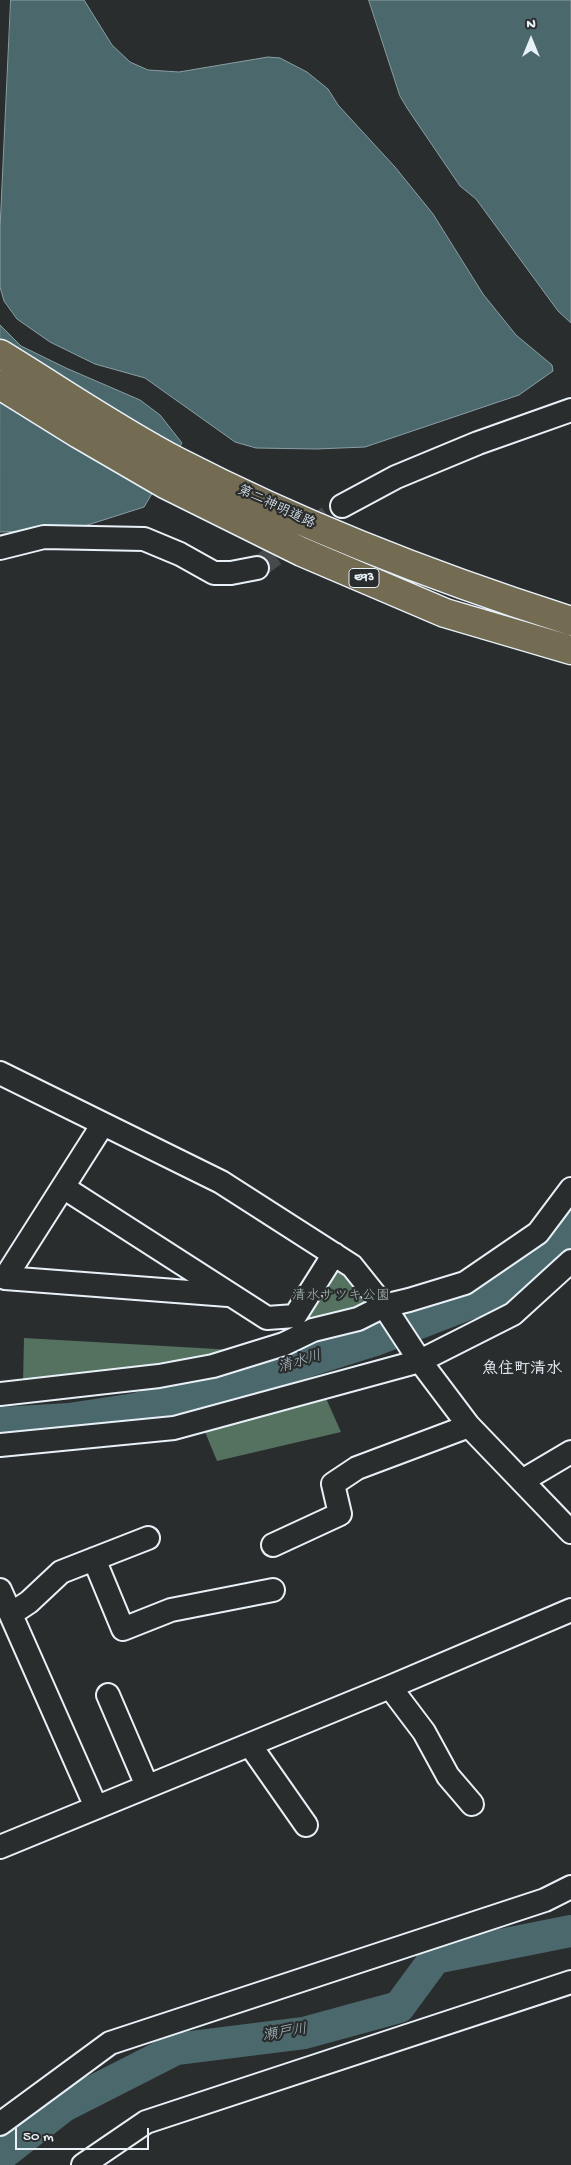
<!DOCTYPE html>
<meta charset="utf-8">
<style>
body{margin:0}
#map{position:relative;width:571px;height:2165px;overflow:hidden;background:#2a2d2e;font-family:"Gochi Hand",sans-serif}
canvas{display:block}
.north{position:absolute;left:506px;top:15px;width:50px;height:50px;-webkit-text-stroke:4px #2a2d2e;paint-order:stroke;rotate:0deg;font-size:14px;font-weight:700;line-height:20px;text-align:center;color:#e8f1f8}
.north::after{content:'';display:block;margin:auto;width:18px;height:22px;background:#e8f1f8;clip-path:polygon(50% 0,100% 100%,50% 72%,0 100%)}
.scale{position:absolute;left:15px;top:2128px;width:134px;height:22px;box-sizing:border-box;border:2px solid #e8f1f8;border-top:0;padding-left:6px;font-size:15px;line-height:18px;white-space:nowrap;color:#e8f1f8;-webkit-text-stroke:4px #2a2d2e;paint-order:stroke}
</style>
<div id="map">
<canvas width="571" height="2165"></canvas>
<div class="north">N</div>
<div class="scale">50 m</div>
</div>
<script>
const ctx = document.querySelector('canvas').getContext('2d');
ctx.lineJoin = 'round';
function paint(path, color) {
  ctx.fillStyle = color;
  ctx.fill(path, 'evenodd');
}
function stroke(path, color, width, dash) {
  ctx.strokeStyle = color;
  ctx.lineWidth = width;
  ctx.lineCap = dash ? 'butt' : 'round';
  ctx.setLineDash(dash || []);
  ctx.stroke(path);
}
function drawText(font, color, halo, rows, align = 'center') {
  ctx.font = font + ' "Gochi Hand","Klee One",sans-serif';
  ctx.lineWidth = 4.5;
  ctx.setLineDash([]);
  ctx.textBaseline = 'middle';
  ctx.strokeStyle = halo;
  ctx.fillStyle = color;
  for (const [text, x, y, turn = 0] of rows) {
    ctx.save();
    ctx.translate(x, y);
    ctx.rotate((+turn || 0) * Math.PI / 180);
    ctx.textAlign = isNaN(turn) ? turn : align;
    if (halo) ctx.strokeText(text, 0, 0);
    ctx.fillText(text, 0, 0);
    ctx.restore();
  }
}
const green = new Path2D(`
 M335,1269H342L374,1305L354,1315L301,1322Z
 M24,1338L234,1350L144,1371L23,1383Z
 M325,1396L341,1432L217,1461L203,1427Z`);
const water = new Path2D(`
 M11,0H84L112,45L130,62L148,70L179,72L268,57L280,58L307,72L328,89L338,105L395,167L433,214L483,294L516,335L552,365L553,371L519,395L365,447L316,449L256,448L235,442L145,378L95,364L50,342L17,319L4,301L0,287V229Z
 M369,0H571V323L558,311L476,199L460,186L407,108L400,96Z
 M0,325L21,346L66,368L140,400L160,415L182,443L144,507L72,530L0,532Z`);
const river = new Path2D(`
 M0,1423L69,1419L135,1409L226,1387L375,1340L507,1289L571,1228
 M0,2156L64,2106L176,2049L304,2033L399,2007L435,1958L571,1931`);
const minorTunnel = new Path2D(`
 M257,568L342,506`);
const minor = new Path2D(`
 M342,506L396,477L478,443L571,410
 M0,548L44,537L144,539L180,554L214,573H231L257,568
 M0,1073L221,1182L352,1266L384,1306L420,1361L469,1426L571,1532
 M103,1124L5,1278L228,1295
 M63,1187L267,1318L295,1316L334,1254
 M0,1394L159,1376L213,1366L284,1344L313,1330L358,1319L384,1306L409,1300L465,1283L538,1233L571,1189
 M0,1445L174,1428L420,1361L513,1314L571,1261
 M522,1481L571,1452
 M273,1545L340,1514L333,1484L357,1468L469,1426
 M94,1559L123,1629L171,1610L273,1590
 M0,1590L96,1807
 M11,1614L29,1602L61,1572L148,1538
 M390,1687L424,1732L448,1776L472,1804
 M108,1695L147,1786
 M250,1745L306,1825
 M0,1847L390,1687L571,1610
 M0,2124L110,2043L545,1900L571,1887
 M83,2165L146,2122L571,1982`);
const highway = new Path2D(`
 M0,354C59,390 117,430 178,462C304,527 436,578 571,621
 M0,385L79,434L165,484L302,552L445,613L571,650`);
const shields = [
 [364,578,30]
];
const shieldNames = [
 ["E93",364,578]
];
const streetNames = [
 ["第二神明道路",276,508,25]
];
const parkNames = [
 ["清水サツキ公園",341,1297]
];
const waterNames = [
 ["清水川",300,1363,-17],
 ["瀬戸川",285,2034,-9]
];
const quarterNames = [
 ["魚住町清水",522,1371]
];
paint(green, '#557160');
paint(water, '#4b696c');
stroke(water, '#8a9fa4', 1);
stroke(river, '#4b696c', 32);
stroke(minorTunnel, '#464a4c', 22, [22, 11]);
stroke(minor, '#e8f1f8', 26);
stroke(highway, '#e8f1f8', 31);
stroke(minor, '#2a2d2e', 22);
stroke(highway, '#736b52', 28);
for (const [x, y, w] of shields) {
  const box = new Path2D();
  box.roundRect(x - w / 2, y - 9.5, w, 19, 4);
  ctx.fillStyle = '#2a2d2e';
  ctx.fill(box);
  stroke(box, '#e8f1f8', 1);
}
drawText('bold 12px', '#e8f1f8', null, shieldNames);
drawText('14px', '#e8f1f8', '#2a2d2e', streetNames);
drawText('14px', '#a6b7b4', '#2a2d2e', parkNames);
drawText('italic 15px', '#a9bbc0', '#2a2d2e', waterNames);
drawText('bold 16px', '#e8f1f8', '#2a2d2e', quarterNames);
</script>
